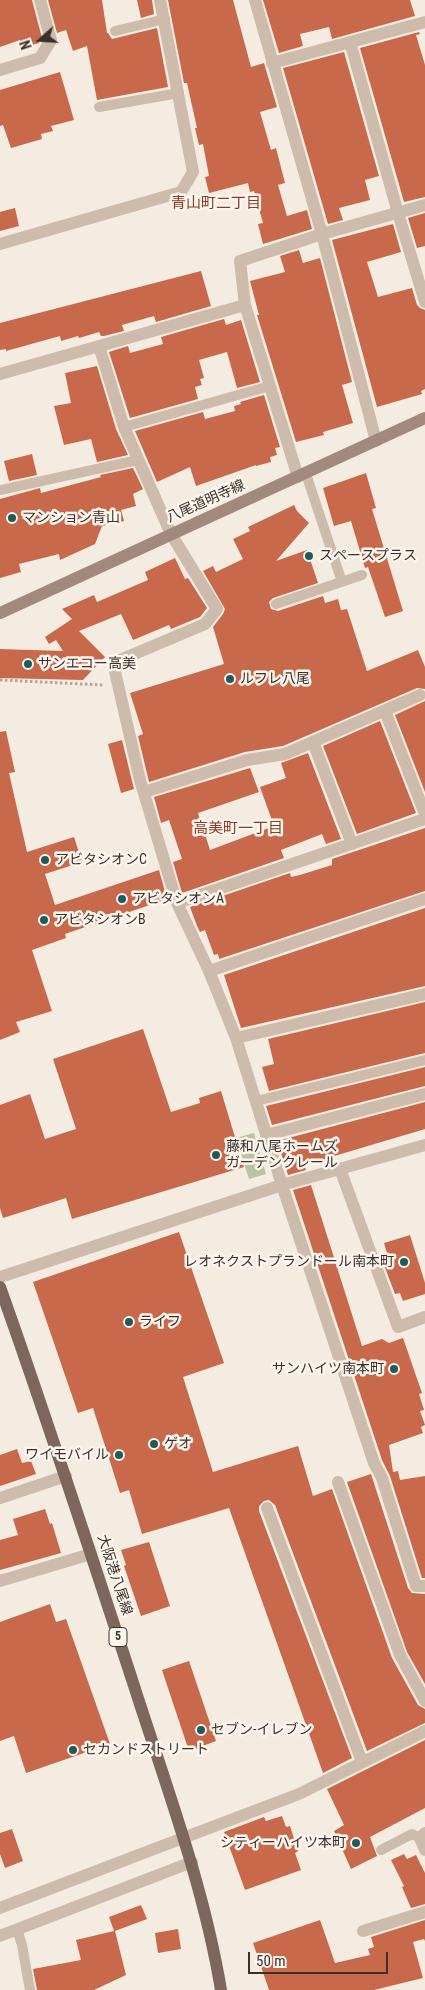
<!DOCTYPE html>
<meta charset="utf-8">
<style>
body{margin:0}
#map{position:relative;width:425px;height:1990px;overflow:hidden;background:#f4ebe1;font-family:"Roboto Condensed",sans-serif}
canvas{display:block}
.north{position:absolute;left:15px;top:15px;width:50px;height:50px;-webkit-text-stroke:4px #fbf5ee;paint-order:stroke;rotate:251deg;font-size:14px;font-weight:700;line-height:20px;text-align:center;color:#3b302b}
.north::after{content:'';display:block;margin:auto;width:18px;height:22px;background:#3b302b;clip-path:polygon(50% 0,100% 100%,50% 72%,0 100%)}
.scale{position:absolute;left:248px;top:1952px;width:140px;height:22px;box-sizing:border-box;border:2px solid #3b302b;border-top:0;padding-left:6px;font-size:15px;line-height:18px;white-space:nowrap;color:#3b302b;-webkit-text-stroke:4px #fbf5ee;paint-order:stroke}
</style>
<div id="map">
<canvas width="425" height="1990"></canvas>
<div class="north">N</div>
<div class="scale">50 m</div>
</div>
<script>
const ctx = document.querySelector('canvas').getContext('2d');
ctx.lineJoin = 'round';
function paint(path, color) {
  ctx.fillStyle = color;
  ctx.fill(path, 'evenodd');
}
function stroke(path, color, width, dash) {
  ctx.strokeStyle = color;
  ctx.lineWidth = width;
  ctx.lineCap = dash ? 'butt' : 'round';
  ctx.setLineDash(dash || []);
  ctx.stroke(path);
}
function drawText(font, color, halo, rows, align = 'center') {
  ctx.font = font + ' "Roboto Condensed","Noto Sans JP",sans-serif';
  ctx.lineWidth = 5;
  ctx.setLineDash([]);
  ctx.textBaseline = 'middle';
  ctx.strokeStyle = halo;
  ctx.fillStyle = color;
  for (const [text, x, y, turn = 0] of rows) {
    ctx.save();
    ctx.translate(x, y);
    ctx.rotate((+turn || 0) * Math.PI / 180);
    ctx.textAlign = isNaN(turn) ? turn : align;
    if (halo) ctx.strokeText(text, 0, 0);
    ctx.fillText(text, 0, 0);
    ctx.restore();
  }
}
const green = new Path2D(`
 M254,1133L266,1174L249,1179L236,1138Z`);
const building = new Path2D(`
 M0,0H32L42,38L38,39L39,43L22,48L20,40L0,47Z
 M48,0H102L107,33H108L112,39L157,28L168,87L97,100L87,46L73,51L66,30L57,33Z
 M137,0H152L154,14L141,18Z
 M168,0H233L251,67L264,63L277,107L260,112L271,150L276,148L285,183L278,185L287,216L307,210L312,229L263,244L258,224L263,223L254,191L250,192L248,183L209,193L205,177L209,176L203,144L199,145L195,128H197L187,83H184Z
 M263,0H410L415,16L332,39L329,27L300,34L303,46L279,53Z
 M419,32L420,34L416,35L425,65V197L404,202L360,48Z
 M344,52L379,176L365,180L370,200L339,208L343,220L328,224L283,68Z
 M60,72L74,120L51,126L53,131L41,134L42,139L11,148L3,125L0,126V90Z
 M15,208L19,226L0,231V212Z
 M425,213V246L417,248L408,218Z
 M393,224L401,252L367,262L378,297L412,288L417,305L420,308L425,310V389L421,391L422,394L377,407L332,240Z
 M299,250L303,263L320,258L352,382L342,385L353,423L323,432L324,435L296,442L257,315H259L250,281L285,272L280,256Z
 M201,271L211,306L156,322L154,316L122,325L124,331L104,336H101L99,332L79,338L78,336L61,341L60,336L6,351V349L0,350V323Z
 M224,319L226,325L241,320L260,382L237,388L227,352L199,360L204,378L200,379L202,385L195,387L198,399L130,418L109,352L128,346L130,353L163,344L161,337Z
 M97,366L116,429L128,455L97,462L91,439L64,445L54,406L71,403L65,373Z
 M264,395L280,447L275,448L277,455L270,457L271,462L256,466V465L196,486L190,467L157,482L135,431L203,412L205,419L235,411L234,406L241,404L240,402Z
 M32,454L37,475L9,481L4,461Z
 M133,468L143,489L133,494L136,506L121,510L124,521L102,526L95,544L60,560L59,554L19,564L21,572L0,578V499L40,488L41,493L101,477L100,475Z
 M366,473L376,508L372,509L403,611L385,617L368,567L365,568L351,521L334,526L323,488Z
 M294,505L297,511L309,523L276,561L307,550L318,583L273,598L269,602L271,609L278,611L323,596L325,603L338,599L341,610L347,609L367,671L418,650L425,667V689L417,688L283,746L245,752L149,782L138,736L143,734L130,693L224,664L213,627L223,614L225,609L203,571L213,566L216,572L243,559L233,539L250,531L248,527Z
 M175,558L185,579L188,578L207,608L200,617L171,629L169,625L133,640L121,614L79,631L105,657L83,680L0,678V649L63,651L56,640L49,644L45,637L72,619L62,609L94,595L97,602L148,580L145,572Z
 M425,701V792L395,715Z
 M380,721L416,813L357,834L323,746Z
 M6,731L15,772L9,773L27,852L74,837L82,862L45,874L55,905L159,870L167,899L65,934L66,938L32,950L52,1011L16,1022L20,1032L0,1040V732Z
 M122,740L134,789L121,793L108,744Z
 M308,753L341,839L326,844L322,834L281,850L284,858L182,893L173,862L182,859L169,820L161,823L154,797L250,768L259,792L198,813L210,850L274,826L260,787L286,778L281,763Z
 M425,828V891L219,959L218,954L214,955L205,930L200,932L197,926L190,907L290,873L291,877L300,875L332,865V859Z
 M425,908V986L241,1028L224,975Z
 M425,1002V1053L269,1091L262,1067L274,1064L268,1039Z
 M143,1029L171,1112L200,1103L199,1098L221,1091L244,1167L72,1219L66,1198L3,1218L0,1208V1105L30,1094L45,1139L76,1129L53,1059Z
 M425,1067V1086L272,1125L266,1106Z
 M425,1102V1129L304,1165L306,1170L288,1175L277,1141Z
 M311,1185L362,1346L382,1339L389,1343L403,1338L422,1393L419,1394L424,1410L420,1411L425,1425L421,1427L423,1433L389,1445L393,1472L398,1471L400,1480L425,1476V1578H422L390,1476L382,1460L293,1190Z
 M179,1232L224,1363L183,1377L213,1472L298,1446L313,1496L332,1489L392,1658L418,1705L425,1709V1723L367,1751L275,1505L269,1500L264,1501L259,1506V1511L352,1758L323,1773L229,1508L142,1534L129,1490L120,1493L93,1408L78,1413L33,1282Z
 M410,1235L425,1283V1294L403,1301L400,1293L395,1294L384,1265L390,1263L384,1243Z
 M17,1449L22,1463L31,1461L36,1474L0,1486V1455Z
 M371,1474L408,1588L412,1593L425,1594V1684L407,1652L347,1482Z
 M45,1509L50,1524L52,1523L61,1553L0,1570V1540L18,1535L13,1519Z
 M149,1542L170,1606L141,1616L124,1566L126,1565L121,1550Z
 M50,1604L56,1622L66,1619L110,1744L26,1773L14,1736L0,1741V1622Z
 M189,1661L216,1741L189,1751L162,1670Z
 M425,1740V1808L370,1837L377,1856L351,1869L334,1831L344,1825L327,1789Z
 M282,1816L286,1827L290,1826L298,1851L295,1853L301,1870L245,1890L224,1832L264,1817L266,1821Z
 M12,1829L23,1861L5,1868L0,1854V1833Z
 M404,1854L407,1859L416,1855L425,1873V1904L411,1908L402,1887L404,1886L391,1860Z
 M141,1905L147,1919L115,1931L126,1975L94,1990H37L33,1969L81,1960L76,1940L114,1931L109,1917Z
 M320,1920L335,1963L370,1955L368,1949L374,1947L371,1937L425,1920V1941L424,1939L413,1942L423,1978L374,1990H269L253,1943Z
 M178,1929L181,1949L158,1953L155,1933Z`);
const path = new Path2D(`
 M0,680L103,685`);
const service = new Path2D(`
 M115,31L165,19
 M99,107L179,93
 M124,427L270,386
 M306,474L342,582
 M0,490L138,460
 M276,604L362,575
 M256,1101L425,1060
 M381,1850L412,1834L420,1838
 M17,1929L22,1945L30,1990`);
const minor = new Path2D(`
 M255,0L322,234L376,441
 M350,42L398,213L425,302
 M272,63L425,22
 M0,70L40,58L51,40L40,0
 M0,244L181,192L193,172L160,0
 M99,346L124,427L171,534L217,609L205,624L113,663L140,780L177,903L209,971L236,1038L282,1185L374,1463L382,1478L416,1586H425
 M0,374L245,305
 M298,477L245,305L240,261L322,234L425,205
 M385,711L425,814
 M313,742L352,844
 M144,792L247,760L285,754L420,695
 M177,903L425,819
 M209,971L425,899
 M236,1038L425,994
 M266,1135L425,1094
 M340,1169L398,1327L425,1317
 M0,1277L282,1185L425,1145
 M338,1482L400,1655L425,1701
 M0,1498L66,1476
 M267,1508L362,1762
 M0,1581L91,1554
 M425,1833L420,1838L425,1850
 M183,1838L299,1794L425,1731
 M363,1931L425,1912`);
const tertiary = new Path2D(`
 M0,1908L183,1838
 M0,1936L192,1862`);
const secondary = new Path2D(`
 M0,613L425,418`);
const primary = new Path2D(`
 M0,1287C48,1421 92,1557 136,1692C168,1791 204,1888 221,1990`);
const markers = [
 [12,518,5,"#1f5a5e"],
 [309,556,5,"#1f5a5e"],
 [28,664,5,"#1f5a5e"],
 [230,679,5,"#1f5a5e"],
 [45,860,5,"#1f5a5e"],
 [122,899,5,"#1f5a5e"],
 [44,920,5,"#1f5a5e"],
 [216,1155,5,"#1f5a5e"],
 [404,1262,5,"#1f5a5e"],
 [129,1322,5,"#1f5a5e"],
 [394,1369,5,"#1f5a5e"],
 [154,1444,5,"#1f5a5e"],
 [119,1455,5,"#1f5a5e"],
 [201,1730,5,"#1f5a5e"],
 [73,1750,5,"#1f5a5e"],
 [356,1843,5,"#1f5a5e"]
];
const shields = [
 [118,1637,18]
];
const shieldNames = [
 ["5",118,1637]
];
const streetNames = [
 ["八尾道明寺線",206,502,-24],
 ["大阪港八尾線",114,1575,72]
];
const poiNames = [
 ["マンション青山",22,518],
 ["スペースプラス",319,556],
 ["サンエコー高美",38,664],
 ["ルフレ八尾",240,679],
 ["アビタシオンC",55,860],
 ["アビタシオンA",132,899],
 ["アビタシオンB",54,920],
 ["藤和八尾ホームズ",226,1147],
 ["ガーデンクレール",226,1163],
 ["レオネクストプランドール南本町",394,1262,"right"],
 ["ライフ",139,1322],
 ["サンハイツ南本町",384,1369,"right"],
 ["ゲオ",164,1444],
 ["ワイモバイル",109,1455,"right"],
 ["セブン-イレブン",211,1730],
 ["セカンドストリート",83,1750],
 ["シティーハイツ本町",346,1843,"right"]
];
const neighbourhoodNames = [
 ["青山町二丁目",216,204],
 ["高美町一丁目",238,829]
];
paint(green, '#b8c4a0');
paint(building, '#c8694b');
stroke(path, '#b9a596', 3, [2.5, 2.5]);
stroke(service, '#cdbbac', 10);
stroke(minor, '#cdbbac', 12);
stroke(tertiary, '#cdbbac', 12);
stroke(secondary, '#a18a7d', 12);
stroke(primary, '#7d675c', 12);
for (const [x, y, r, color] of markers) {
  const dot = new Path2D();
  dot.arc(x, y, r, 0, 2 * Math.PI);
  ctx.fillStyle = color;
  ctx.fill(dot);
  stroke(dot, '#fbf5ee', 2);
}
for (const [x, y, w] of shields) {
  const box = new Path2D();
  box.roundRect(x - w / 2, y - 9.5, w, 19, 4);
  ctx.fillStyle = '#fbf5ee';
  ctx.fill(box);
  stroke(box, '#3b302b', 1);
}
drawText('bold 12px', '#3b302b', null, shieldNames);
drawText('14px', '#3b302b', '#fbf5ee', streetNames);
drawText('14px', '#3b302b', '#fbf5ee', poiNames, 'left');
drawText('15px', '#8c3b22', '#fbf5ee', neighbourhoodNames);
</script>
